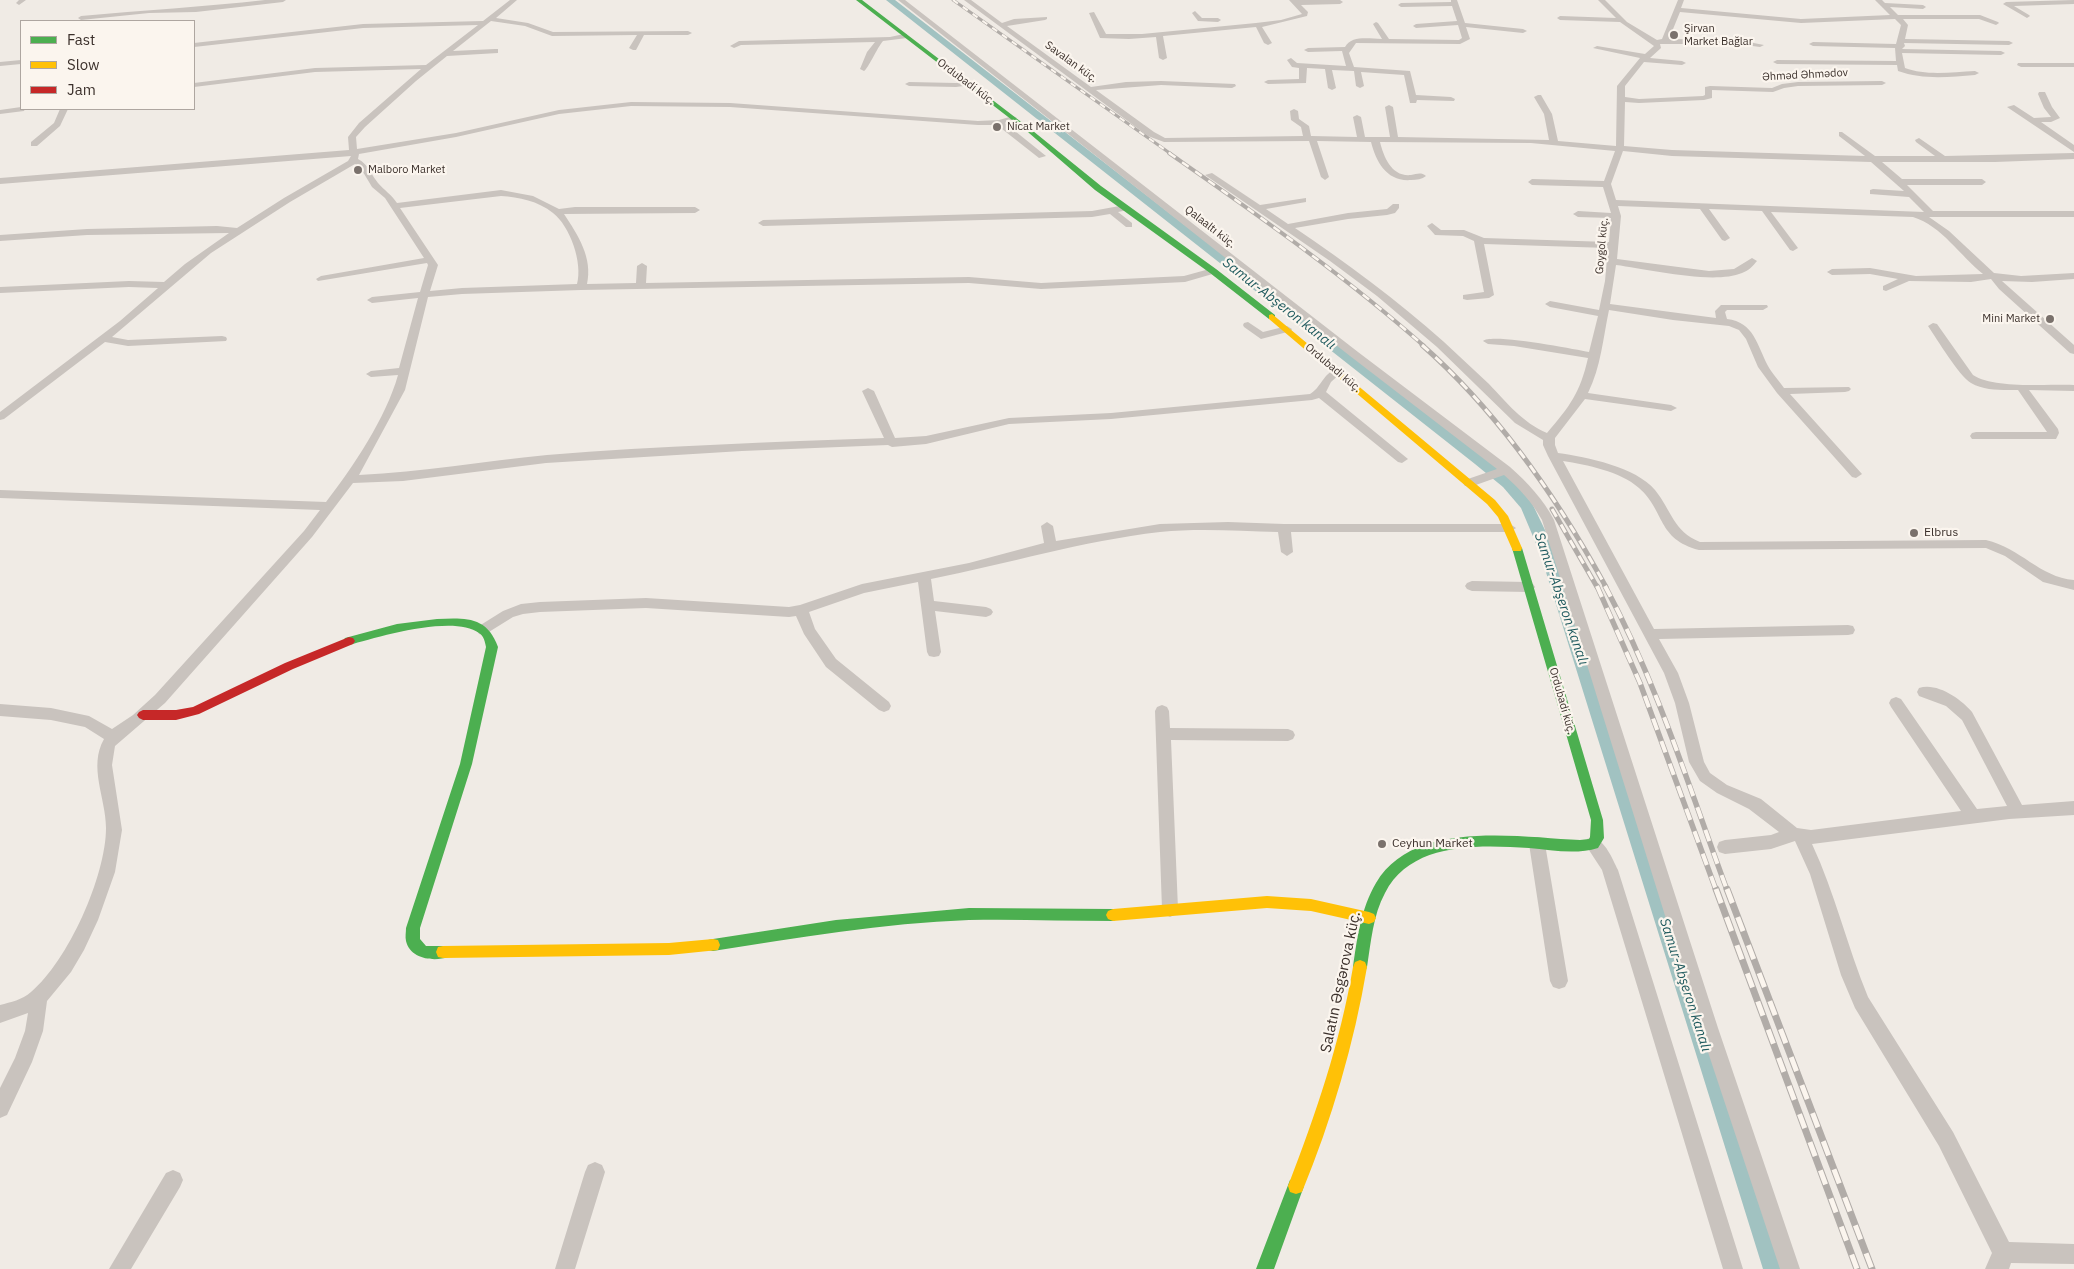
<!DOCTYPE html>
<meta charset="utf-8">
<style>
body{margin:0}
#map{position:relative;width:2074px;height:1269px;overflow:hidden;background:#f0ebe5;font-family:"IBM Plex Sans",sans-serif}
canvas{display:block}
.legend{position:absolute;left:20px;top:20px;width:175px;height:90px;box-sizing:border-box;background:#fbf5ee;border:1px solid #aea6a0;margin:0;padding:6px 9px;list-style:none;font-size:15px;color:#3b302b}
.legend li{display:flex;align-items:center;gap:10px;height:25px}
.legend b{width:25px;border:1px solid #aea6a0}
</style>
<div id="map">
<canvas width="2074" height="1269"></canvas>
<ul class="legend">
<li><b style="height:6px;background:#4caf50"></b>Fast</li>
<li><b style="height:6px;background:#ffc107"></b>Slow</li>
<li><b style="height:6px;background:#c62828"></b>Jam</li>
</ul>
</div>
<script>
const ctx = document.querySelector('canvas').getContext('2d');
ctx.lineJoin = 'round';
function paint(path, color) {
  ctx.fillStyle = color;
  ctx.fill(path, 'evenodd');
}
function stroke(path, color, width, dash) {
  ctx.strokeStyle = color;
  ctx.lineWidth = width;
  ctx.lineCap = dash ? 'butt' : 'round';
  ctx.setLineDash(dash || []);
  ctx.stroke(path);
}
function drawText(font, color, halo, rows, align = 'center') {
  ctx.font = font + ' "IBM Plex Sans",sans-serif';
  ctx.lineWidth = 4.5;
  ctx.setLineDash([]);
  ctx.textBaseline = 'middle';
  ctx.strokeStyle = halo;
  ctx.fillStyle = color;
  for (const [text, x, y, turn = 0] of rows) {
    ctx.save();
    ctx.translate(x, y);
    ctx.rotate((+turn || 0) * Math.PI / 180);
    ctx.textAlign = isNaN(turn) ? turn : align;
    if (halo) ctx.strokeText(text, 0, 0);
    ctx.fillText(text, 0, 0);
    ctx.restore();
  }
}
const canal = new Path2D(`
 M886,0H895L1485,458L1513,481L1532,503L1556,553L1787,1269H1763L1540,553L1521,508L1503,487L1475,464Z`);
const street = new Path2D(`
 M19,0H26L19,5L16,3Z
 M265,0H286L283,2L196,12L149,13L81,20L78,18L81,16C143,10 204,7 265,0Z
 M510,0H517L496,18L528,23L553,32L688,31L692,33L688,35H644L636,50H633L629,48L637,35L552,36L525,26L491,21L453,51L495,49H498V53L447,56L416,81L365,127L356,137L357,149L456,133L559,110L631,102L730,103L978,121L999,120L1013,116L1017,118L1005,123L1046,156L1039,158L997,125H978L730,107L631,106L559,114L456,137L359,154L358,159C369,165 370,173 378,183C384,190 392,195 397,203L501,190L533,196L559,209L575,207H695L700,210L695,213L564,214C578,235 593,258 587,284L636,283L637,266L642,263L647,266L646,283L969,277L1041,283L1184,276L1213,268L1218,271L1216,273L1185,282L1041,289L969,283L581,290L462,294L428,297L405,390L359,475C422,472 484,461 547,455C659,446 772,442 884,438L862,391L868,388L874,391L895,438L926,436L1009,418L1111,413L1310,394C1321,388 1323,373 1337,369L1342,372L1331,382L1326,392L1408,459L1402,463L1398,462L1319,398L1312,400L1111,419L1009,424L926,444L892,447L888,445L742,451L546,463L403,481L353,483L312,537L165,703L115,746L112,765L122,830L115,872L98,920L84,950L71,972L47,1001L43,1031L32,1062L7,1115L0,1118V1088L15,1058L25,1031L28,1013L0,1023V1005C11,1002 22,1000 31,992C68,961 106,876 106,828C106,798 88,767 104,739L85,727L51,720L0,716V704L51,708L89,716L112,729L133,715L155,695L304,531L320,510L0,498V490L326,502C353,467 386,418 398,375L371,377L366,374L371,371L399,368L418,298L372,303L367,300L372,297L420,292L428,265L427,263L318,281L316,279L321,276L424,258L385,198L372,187L360,167L355,164L290,202L211,253L112,337L128,340L222,336L226,337L227,339L226,341L128,346L105,342L4,419L0,420V412L120,321L158,288L129,287L0,293V287L129,281L164,282L185,264L229,233L87,235L0,241V235L87,229L217,226L237,228L284,198L348,161L351,156L0,184V178L349,150L348,137L359,123L421,69L315,72L194,87V83L315,68L426,65L478,25L363,28L194,47V43L363,24L483,21ZM501,196C519,197 538,201 553,213C570,226 583,263 577,284L462,288L430,291L438,265L400,208Z
 M898,0H905L1358,352L1510,467C1528,483 1543,499 1554,520L1718,1028L1800,1269H1780L1700,1028L1542,520C1532,502 1519,488 1504,475L1473,486H1465L1463,483L1465,480L1497,469L1350,356Z
 M964,0H971L1002,23L1014,19L1047,17V19L1045,20L1007,26L1091,87L1126,82L1161,81L1235,84L1236,86L1232,88L1161,85L1096,90L1154,132L1165,138L1303,136L1301,127L1291,120L1290,111L1294,109L1298,111L1299,119L1309,126L1311,136L1357,137L1353,117L1357,115L1361,117L1365,137H1390L1385,107L1389,105L1393,107L1398,137L1549,140L1544,114L1534,97L1538,95H1541L1552,114L1558,141L1616,146L1617,86L1640,58L1593,48L1597,46L1645,54L1654,46L1620,22L1560,20L1557,18L1560,16L1616,18L1598,0H1605L1627,22L1657,40L1662,39L1678,0H1684L1681,8L1801,19L1890,15L1875,0H1882L1885,3L1923,5L1926,7L1923,9L1890,7L1898,15H1980L1998,22L1999,23L1996,25L1979,19H1903L1908,25L1905,39L2009,41L2013,43L2009,45L1904,43L1905,46L1902,49L2001,51L2005,53L2001,55L1902,53L1905,68C1926,76 1952,72 1975,71L1979,73L1975,75C1949,77 1923,80 1898,71L1897,65L1777,64L1773,62L1777,60L1896,61L1895,48L1813,46L1809,44L1813,42L1896,44L1901,25L1895,19L1801,23L1680,12L1669,39L1738,40L1764,45L1760,47L1738,44H1660L1661,48L1650,58L1682,61L1686,63L1682,65L1644,62L1625,86V97L1639,99L1703,96L1705,95V87L1710,86L1772,88L1782,84L1798,82L1882,81L1886,83L1882,85L1798,86L1784,88L1773,92L1712,90V98L1704,100L1639,103L1625,102L1624,146L1672,150L1865,156L1839,136V132H1842L1875,156H1935L1916,142L1915,140L1919,138L1945,156L2074,153V159L1995,162H1882L1902,179H1982L1986,182L1982,185H1907L1933,211H2074V217H1929L1949,231L1994,273L2021,276L2074,273V279L2032,282L2002,281L2074,345V354L2070,353L1999,289L1991,279L1971,282L1909,281L1886,291L1883,290V286L1898,279L1870,274L1832,275L1827,272L1832,269L1870,268L1916,276L1983,274C1960,256 1942,226 1913,217L1771,212L1798,248L1793,251L1790,250L1762,211L1709,209L1730,238L1725,241L1722,240L1700,209L1618,206L1621,216L1617,259L1709,271L1734,269L1752,258L1757,261C1753,266 1748,271 1742,273C1713,285 1648,269 1616,265L1610,304L1716,318L1715,311L1721,305H1767L1768,307L1763,310H1727L1725,312L1727,319C1754,322 1757,345 1768,366C1772,373 1779,381 1784,388L1849,387L1851,389L1849,391L1845,392L1790,394L1862,474L1856,478L1852,477L1777,393L1758,367L1746,339L1739,330L1729,326L1673,320L1609,310C1603,338 1601,367 1588,393L1671,405L1677,408L1671,411L1585,399L1555,438V445L1558,453C1587,457 1636,467 1655,490C1672,511 1673,531 1700,542L1986,540C2021,548 2039,577 2074,580V590L2043,582L2005,556L1986,548L1699,550C1657,539 1665,511 1639,488C1620,471 1587,465 1563,461L1654,629L1848,625L1853,626L1855,630L1853,634L1848,635L1659,639L1678,673L1689,703L1704,762L1710,773L1727,785L1761,799L1797,828L1811,830L1961,811L1891,707L1889,703L1891,699L1896,697L1901,699L1977,809L2007,806L1962,720L1946,706L1919,696L1917,692L1919,688C1937,682 1961,699 1972,712L2022,805L2074,801V815L2009,819L1812,844C1835,893 1847,946 1868,997L1953,1132L2009,1242L2074,1244V1264L2011,1263L2009,1269H1985L1992,1253L1939,1146L1855,1008L1841,975L1810,874L1795,841L1771,849L1725,854L1719,852L1717,847L1719,842L1725,840L1771,835L1779,832L1749,809L1717,793L1700,781L1689,762L1675,703L1664,673L1548,456L1543,445V440L1515,423L1437,347L1377,296L1330,261L1205,175L1212,173L1260,205L1306,198V202L1266,209L1288,224L1348,213L1387,209L1393,204H1399V208L1395,213L1387,215L1348,219L1295,228C1347,263 1397,300 1444,342C1459,356 1474,370 1489,384C1506,402 1523,423 1547,433C1570,406 1580,393 1588,358L1514,346L1488,344L1483,341C1491,333 1573,349 1589,352L1598,316L1550,307L1545,304L1550,301L1599,310L1605,281L1608,248L1484,244L1494,295L1489,298L1467,300L1463,299V295L1484,292L1474,241L1463,236L1435,235L1427,226L1432,223L1441,230H1464L1484,238L1609,242L1611,218L1578,217L1573,214L1578,211L1611,213L1603,187L1532,185L1528,182L1532,179L1604,181L1615,151L1531,143L1380,142C1384,158 1392,177 1411,175C1417,174 1421,172 1426,176C1422,179 1417,180 1411,180C1387,182 1376,162 1371,142L1317,141L1329,177L1325,180L1321,177L1309,141L1164,142L1148,136ZM1623,151L1672,156L1871,162L1904,191L1873,189L1870,190V194L1909,197L1924,212L1616,200L1611,184Z
 M1289,0H1340L1343,2L1340,4L1301,5L1308,12L1307,16L1262,27L1272,43L1268,45L1264,43L1256,27L1163,36L1167,58L1163,60L1159,58L1156,37L1129,39L1100,38L1089,13L1094,12L1106,34H1142L1256,23L1281,20L1302,14Z
 M1451,0H1457L1465,23L1523,29L1527,31L1523,33L1466,27L1470,39L1460,44L1356,43L1349,53L1354,67L1410,71L1416,95L1451,97L1455,99L1454,101L1417,100L1416,103H1410L1404,75L1361,72L1364,86L1360,88L1356,86L1354,71L1332,70L1336,88L1332,90L1328,88L1325,69L1307,68L1306,83L1268,84L1264,82L1268,80L1299,79V68L1292,67L1287,60L1291,58L1297,63L1346,66L1342,51L1308,52L1304,50L1308,48L1345,47C1352,35 1369,39 1382,39L1373,24L1376,22L1378,23L1389,39L1459,40L1462,38L1458,25L1416,28L1413,26L1416,24L1457,21L1452,6L1401,7L1398,5L1401,3L1451,2Z
 M2074,0V4L2014,6L2029,15L2030,16L2027,18L2003,4L2006,2Z
 M1195,11L1202,18H1218L1221,20L1218,22L1198,21L1192,13Z
 M904,34H907V38L883,41C877,48 868,69 864,71L860,69L867,52L875,42L741,45L734,48L730,46L739,41L890,37Z
 M21,60V64L0,66V62Z
 M2018,63H2074V67H2021L2017,65Z
 M968,81H971V85L956,87L909,86L905,84L909,82L956,83Z
 M2039,92H2045L2052,107L2060,118L2051,122H2041L2074,145V152L2007,107L2014,105L2034,118L2051,117L2044,108L2038,94Z
 M21,107V109H25L24,111L0,114V110Z
 M60,109H68L60,126L37,146H31V142L54,123Z
 M1125,205L1128,206V210L1118,212L1132,223V227H1126L1110,214L1092,217L763,226L758,223L763,220L1092,211Z
 M1248,322L1263,332L1287,326L1292,329L1291,331L1261,339L1244,327L1243,325L1244,323Z
 M1933,323L1937,324L1973,375C1994,389 2048,384 2074,385V391L2029,390L2058,429L2059,433L2056,439H1972L1970,436L1972,433L1976,432H2047L2018,390C2002,390 1985,391 1971,383C1959,376 1937,339 1928,326Z
 M1047,522L1053,526L1056,541L1160,524L1228,522L1284,524H1510L1516,528L1510,532H1291L1293,552L1287,556L1281,552L1278,532C1239,531 1199,528 1160,532C1082,541 1007,564 931,579L934,601L986,607L991,609L993,612L991,615L986,617L935,611L941,652L939,656L934,657L929,656L927,652L918,582L864,593L809,612L815,629L836,659L889,702L891,706L889,710L884,712L879,710L826,667L804,634L796,616L789,617L646,608L540,612L523,614L513,617L484,635L479,634L477,630L479,626L503,611L521,604L540,602L646,598L789,607L800,605L862,584L969,563L1044,543L1041,526Z
 M1472,581L1528,582L1533,584L1535,587L1533,590L1528,592L1472,591L1467,589L1465,586L1467,583Z
 M1162,705L1167,707L1169,711L1170,728L1288,729L1293,731L1295,735L1293,739L1288,741L1171,740L1178,909L1176,914L1170,917L1164,914L1162,909L1155,711L1157,707Z
 M1537,837L1543,839L1545,844L1568,981L1565,987L1559,989L1553,987L1550,981L1529,844L1531,839Z
 M1593,837C1606,842 1612,858 1618,870L1743,1269H1723L1602,870L1585,844L1587,839Z
 M595,1162L602,1165L605,1172L575,1269H555L585,1172L588,1165Z
 M173,1170L180,1173L183,1180L180,1187L131,1269H109L166,1173Z`);
const fast = new Path2D(`
 M856,0H862L1033,131L1101,186L1216,269L1275,315V319H1269L1210,273L1095,190L1029,133Z
 M1517,544L1522,548L1603,820L1604,838L1598,848C1576,855 1551,850 1529,848C1481,845 1411,841 1385,893C1373,915 1371,942 1367,967L1365,972L1360,974L1355,972L1353,967C1357,939 1361,908 1376,883C1413,819 1518,837 1580,840L1589,839L1590,837L1591,820L1512,548Z
 M437,619C465,618 487,616 498,647L472,764L420,928V939L426,946H443L448,947L450,952L448,957C434,962 410,959 406,941C405,937 406,932 406,928L460,764L486,647C485,642 484,636 479,633C454,614 377,637 349,645L343,641L345,638L397,624Z
 M969,908L1113,909L1118,911L1120,915L1118,919L1113,921C1065,921 1017,919 969,920C883,923 798,938 713,951L708,950L706,945L708,940L713,939L836,920Z
 M1296,1178L1302,1180L1304,1186L1274,1269H1256L1290,1180Z`);
const slow = new Path2D(`
 M1272,314L1495,500L1508,516L1522,548L1521,551H1513L1498,517L1487,504L1269,319V315Z
 M1267,896L1311,899L1369,912L1374,914L1376,918L1374,922L1369,924L1311,911L1267,908L1113,921L1108,919L1106,915L1108,911L1113,909Z
 M713,939L718,940L720,945L718,950L669,955L443,958L438,957L436,952L438,947L443,946L669,943Z
 M1360,960L1365,962L1367,967C1354,1044 1332,1119 1302,1192L1296,1194L1290,1192L1288,1186C1316,1114 1340,1043 1353,967L1355,962Z`);
const jam = new Path2D(`
 M349,637L353,638L355,641L353,644L293,669L199,714L176,720H143L139,718L137,715L139,712L143,710H176L193,707L285,663Z`);
const railFar4 = new Path2D(`
 M953,0L1171,154`);
const railFar3 = new Path2D(`
 M1169,153C1256,214 1344,275 1424,346`);
const railFar2 = new Path2D(`
 M1422,345C1498,412 1558,499 1606,587
 M1552,509L1597,587`);
const railFar1 = new Path2D(`
 M1597,586L1640,683L1716,890
 M1605,586C1657,683 1689,787 1727,890`);
const rail = new Path2D(`
 M1716,889L1857,1269
 M1727,889L1872,1269`);
const markers = [
 [1674,35,5,"#7a716c"],
 [997,127,5,"#7a716c"],
 [358,170,5,"#7a716c"],
 [2050,319,5,"#7a716c"],
 [1914,533,5,"#7a716c"],
 [1382,844,5,"#7a716c"]
];
const farPoinames = [
 ["Şirvan",1684,29],
 ["Market Bağlar",1684,42],
 ["Nicat Market",1007,127],
 ["Malboro Market",368,170],
 ["Mini Market",2040,319,"right"]
];
const farStreetnames = [
 ["Savalan küç.",1071,62,36],
 ["Əhməd Əhmədov",1805,75,-3],
 ["Ordubadi küç.",966,82,37],
 ["Qalaaltı küç.",1210,227,38],
 ["Goygol küç.",1602,246,-85],
 ["Ordubadi küç.",1333,368,40],
 ["Ordubadi küç.",1562,701,74]
];
const poiNames = [
 ["Elbrus",1924,533],
 ["Ceyhun Market",1392,844]
];
const waterNames = [
 ["Samur-Abşeron kanalı",1279,304,38],
 ["Samur-Abşeron kanalı",1561,599,71],
 ["Samur-Abşeron kanalı",1685,985,72]
];
const nearStreetnames = [
 ["Salatın Əsgərova küç.",1341,982,-78]
];
paint(canal, '#a1c2c1');
paint(street, '#c9c3be');
paint(fast, '#4caf50');
paint(slow, '#ffc107');
paint(jam, '#c62828');
stroke(railFar4, '#b1aca8', 3);
stroke(railFar3, '#b1aca8', 4);
stroke(railFar2, '#b1aca8', 5);
stroke(railFar1, '#b1aca8', 5.5);
stroke(rail, '#b1aca8', 7);
stroke(railFar4, '#fbf5ee', 2, [6]);
stroke(railFar3, '#fbf5ee', 2.5, [8]);
stroke(railFar2, '#fbf5ee', 3, [9]);
stroke(railFar1, '#fbf5ee', 4, [12]);
stroke(rail, '#fbf5ee', 5, [15]);
for (const [x, y, r, color] of markers) {
  const dot = new Path2D();
  dot.arc(x, y, r, 0, 2 * Math.PI);
  ctx.fillStyle = color;
  ctx.fill(dot);
  stroke(dot, '#fbf5ee', 2);
}
drawText('11px', '#3b302b', '#fbf5ee', farPoinames, 'left');
drawText('11px', '#3b302b', '#fbf5ee', farStreetnames);
drawText('12px', '#3b302b', '#fbf5ee', poiNames, 'left');
drawText('italic 14px', '#1f5a5e', '#fbf5ee', waterNames);
drawText('15px', '#3b302b', '#fbf5ee', nearStreetnames);
</script>
